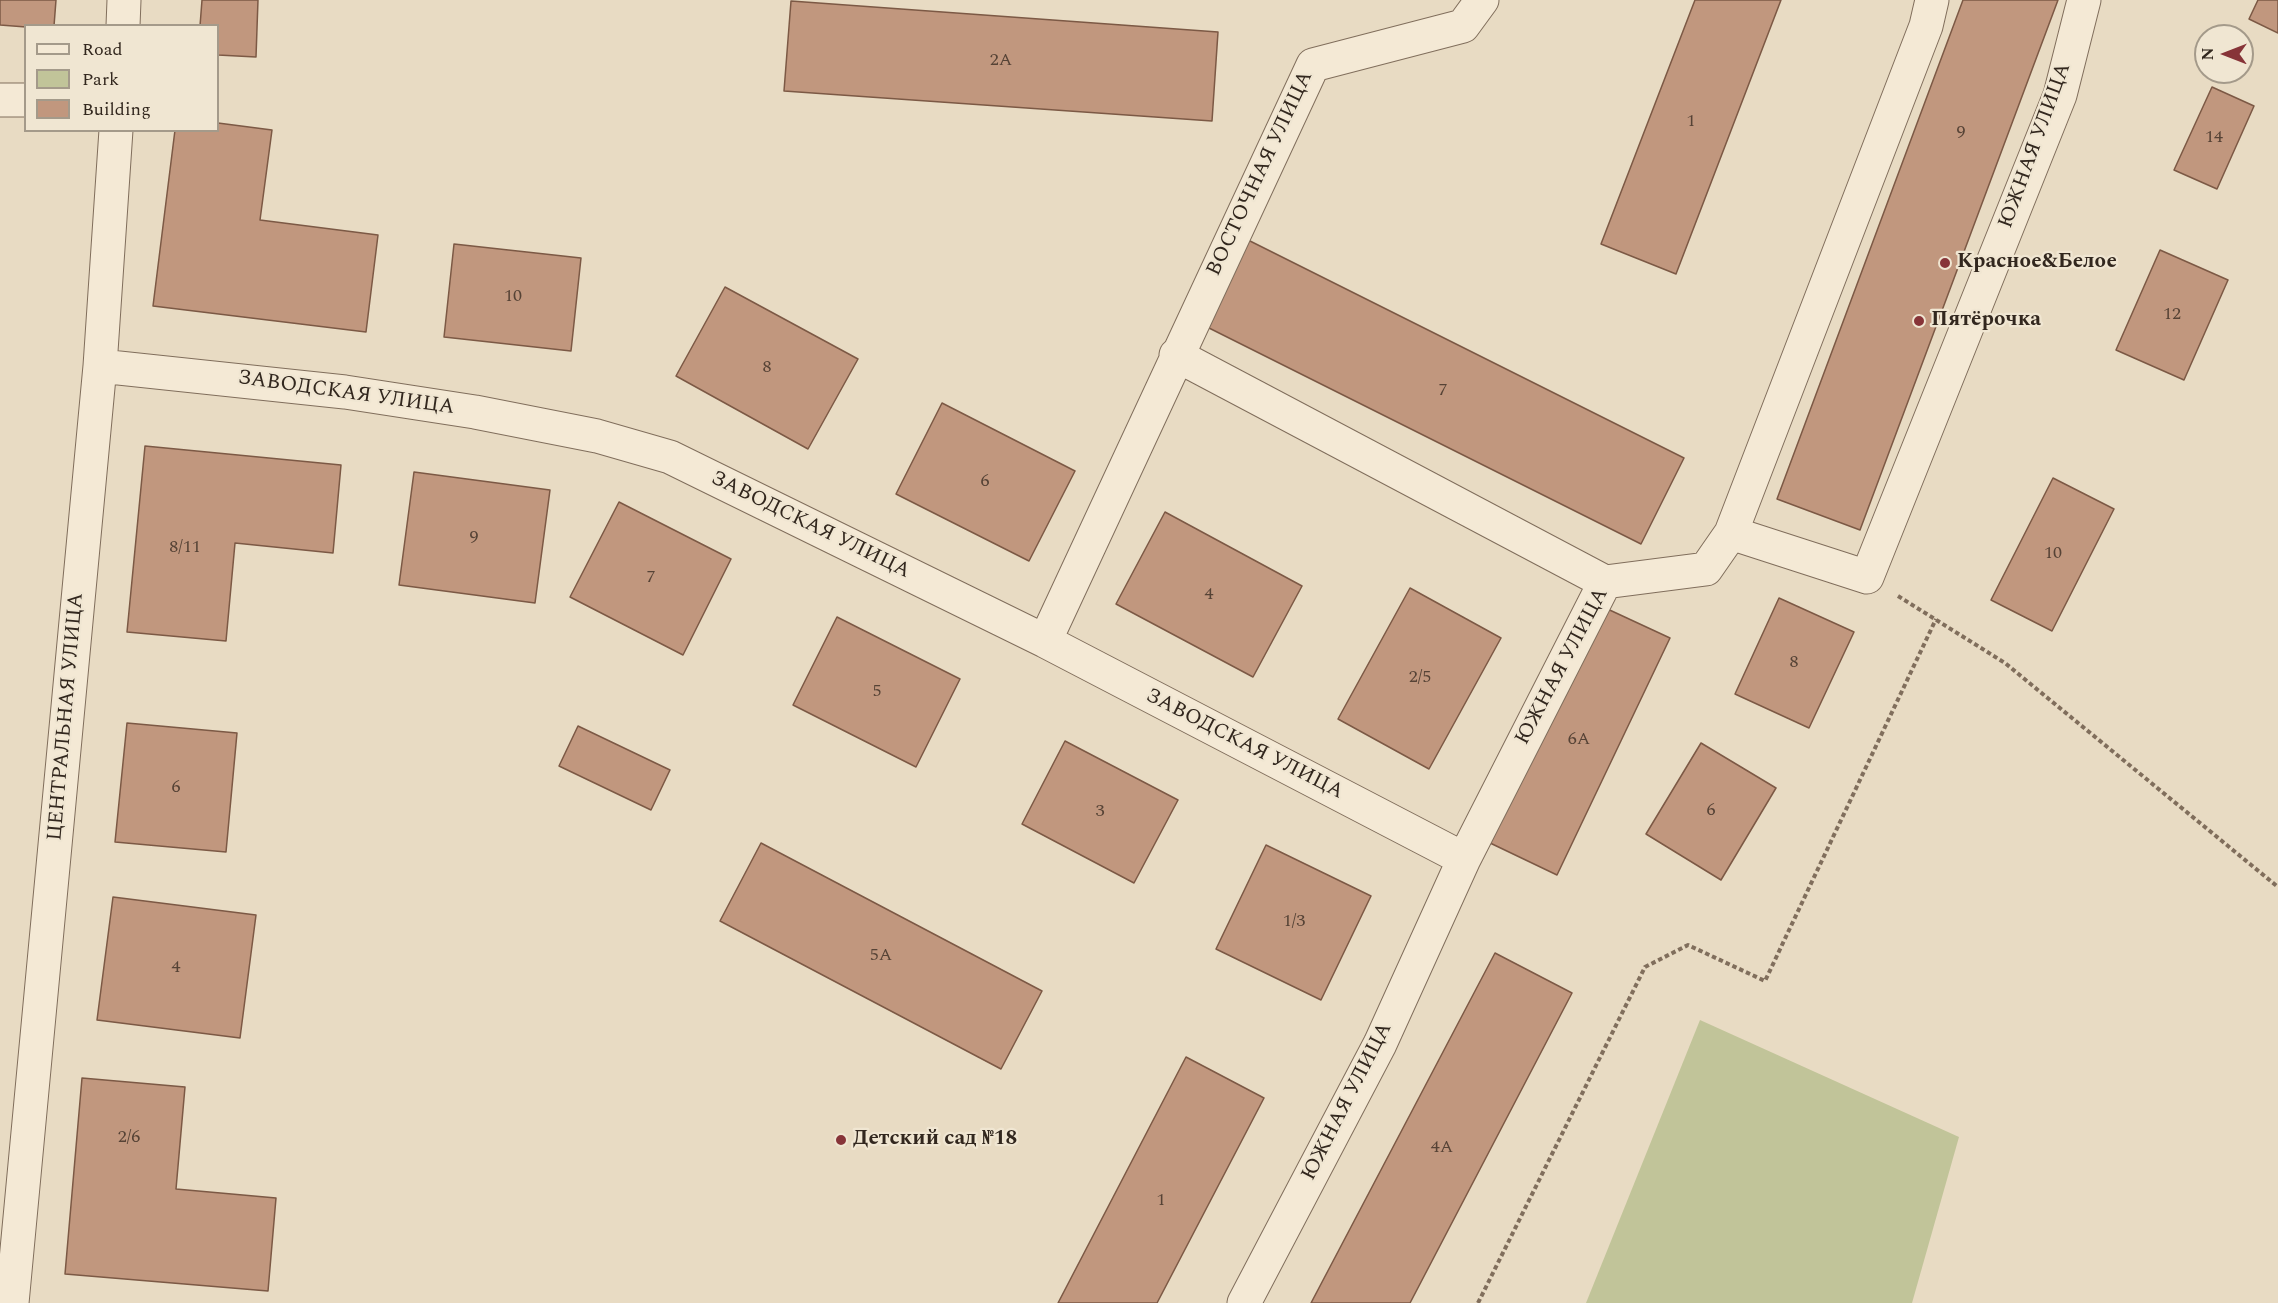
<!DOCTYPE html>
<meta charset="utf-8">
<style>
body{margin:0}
#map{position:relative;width:2278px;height:1303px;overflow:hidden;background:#e8dbc3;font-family:Spectral,serif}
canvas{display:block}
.legend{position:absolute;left:24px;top:24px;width:195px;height:108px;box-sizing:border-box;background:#f0e6d2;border:2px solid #a49a8a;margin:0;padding:8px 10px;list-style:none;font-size:18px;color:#32271e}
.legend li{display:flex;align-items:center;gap:12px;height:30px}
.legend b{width:30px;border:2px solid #a49a8a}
.north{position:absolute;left:2194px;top:24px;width:60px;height:60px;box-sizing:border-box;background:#f0e6d2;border:2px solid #a49a8a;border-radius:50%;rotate:270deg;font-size:16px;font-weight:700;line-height:24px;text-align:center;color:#32271e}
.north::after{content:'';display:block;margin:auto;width:21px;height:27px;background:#873438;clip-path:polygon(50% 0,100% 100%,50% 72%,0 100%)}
</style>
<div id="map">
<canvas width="2278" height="1303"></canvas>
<ul class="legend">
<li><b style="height:8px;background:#f4e9d5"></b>Road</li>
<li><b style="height:16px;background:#c1c499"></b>Park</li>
<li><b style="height:16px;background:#c1977e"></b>Building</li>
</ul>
<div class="north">N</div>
</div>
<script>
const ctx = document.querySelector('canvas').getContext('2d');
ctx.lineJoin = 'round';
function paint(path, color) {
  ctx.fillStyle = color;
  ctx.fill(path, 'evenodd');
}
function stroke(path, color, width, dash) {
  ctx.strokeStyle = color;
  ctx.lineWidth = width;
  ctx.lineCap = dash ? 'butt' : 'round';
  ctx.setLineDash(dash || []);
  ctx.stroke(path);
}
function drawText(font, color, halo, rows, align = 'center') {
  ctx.font = font + ' Spectral,serif';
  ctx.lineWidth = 4.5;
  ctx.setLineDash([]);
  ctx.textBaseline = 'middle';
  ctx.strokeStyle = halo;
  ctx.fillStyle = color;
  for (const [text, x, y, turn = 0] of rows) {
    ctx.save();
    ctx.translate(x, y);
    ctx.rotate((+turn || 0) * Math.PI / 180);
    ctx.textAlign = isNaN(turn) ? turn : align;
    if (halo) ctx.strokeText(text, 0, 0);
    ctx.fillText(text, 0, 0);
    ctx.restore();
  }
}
const green = new Path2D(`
 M1700,1020L1959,1137L1912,1303H1586Z`);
const building = new Path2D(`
 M0,0H56L54,26H26V27L0,25Z
 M202,0H258L256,57L218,55V26H200Z
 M1695,0H1781L1676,274L1601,244Z
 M1963,0H2058L1860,530L1777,499Z
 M2258,0H2278V33L2249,19Z
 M791,1L1218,32L1212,121L784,91Z
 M2212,87L2254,106L2217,189L2174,170Z
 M218,123L272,130L260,220L378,235L366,332L153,306L175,130H218Z
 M1246,239L1684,458L1641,544L1203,325Z
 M454,244L581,258L571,351L444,337Z
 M2160,250L2228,280L2184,380L2116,350Z
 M725,287L858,359L808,449L676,376Z
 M942,403L1075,471L1029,561L896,494Z
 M145,446L341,465L333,553L235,543L226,641L127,632Z
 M414,472L550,490L535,603L399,585Z
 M2053,478L2114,509L2052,631L1991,600Z
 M619,502L731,559L683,655L570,597Z
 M1165,512L1302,586L1253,677L1116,604Z
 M1410,588L1501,638L1429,769L1338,719Z
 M1779,598L1854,632L1809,728L1735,694Z
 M1601,606L1670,638L1557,875L1488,842Z
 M837,617L960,679L916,767L793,705Z
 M127,723L237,733L226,852L115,842Z
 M578,726L670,770L651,810L559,766Z
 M1065,741L1178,800L1134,883L1022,824Z
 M1701,743L1776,788L1721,880L1646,834Z
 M761,843L1042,991L1001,1069L720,921Z
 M1266,845L1371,896L1321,1000L1216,949Z
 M113,897L256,915L240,1038L97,1020Z
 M1495,953L1572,993L1410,1303H1311Z
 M1186,1057L1264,1098L1157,1303H1058Z
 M82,1078L185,1087L176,1189L276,1198L268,1291L65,1274Z`);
const path = new Path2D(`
 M1898,596L2005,663L2278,887
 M1478,1303L1645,967L1688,945L1765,981L1936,619`);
const minor = new Path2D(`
 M123,26L124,0
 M0,100H26
 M1176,355L1605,582
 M100,366L345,392L475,412L597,436L670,457L1045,641L1464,859
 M1731,533L1926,26L1932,0
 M1045,641L1313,65L1463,26L1482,0
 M12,1303L100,366L116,130
 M1244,1303L1380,1044L1464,859L1605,582L1706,569L1731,533L1867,577L2060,95L2084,0`);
const markers = [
 [1945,263,6,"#873438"],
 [1919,321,6,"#873438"],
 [841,1140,6,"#873438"]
];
const numberNames = [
 ["2А",1001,61],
 ["1",1691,122],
 ["9",1961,133],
 ["14",2214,138],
 ["10",513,297],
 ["12",2172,315],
 ["8",767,368],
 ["7",1443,391],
 ["6",985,482],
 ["9",474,538],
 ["8/11",185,548],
 ["10",2053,554],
 ["7",651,578],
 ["4",1209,595],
 ["8",1794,663],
 ["2/5",1420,678],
 ["5",877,692],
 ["6А",1579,740],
 ["6",176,788],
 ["6",1711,811],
 ["3",1100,812],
 ["1/3",1294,922],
 ["5А",881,956],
 ["4",176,968],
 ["2/6",129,1138],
 ["4А",1442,1148],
 ["1",1161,1201]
];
const streetNames = [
 ["ЮЖНАЯ УЛИЦА",2036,146,-70],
 ["ВОСТОЧНАЯ УЛИЦА",1261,174,-65],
 ["ЗАВОДСКАЯ УЛИЦА",346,394,8],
 ["ЗАВОДСКАЯ УЛИЦА",810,526,26],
 ["ЮЖНАЯ УЛИЦА",1563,667,-62],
 ["ЦЕНТРАЛЬНАЯ УЛИЦА",67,717,-85],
 ["ЗАВОДСКАЯ УЛИЦА",1244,745,27],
 ["ЮЖНАЯ УЛИЦА",1348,1102,-63]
];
const poiNames = [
 ["Красное&Белое",1957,263],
 ["Пятёрочка",1931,321],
 ["Детский сад №18",853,1140]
];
paint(green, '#c1c499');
paint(building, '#c1977e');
stroke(building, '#7c5945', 1.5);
stroke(minor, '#806e5c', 35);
stroke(path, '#806e5c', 4, [4.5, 3]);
stroke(minor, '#f4e9d5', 33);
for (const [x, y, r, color] of markers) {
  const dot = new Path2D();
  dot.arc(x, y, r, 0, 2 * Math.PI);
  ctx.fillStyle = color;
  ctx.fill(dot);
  stroke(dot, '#f0e6d2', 2);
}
drawText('18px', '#564336', null, numberNames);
drawText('21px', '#32271e', '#f0e6d2', streetNames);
drawText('bold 21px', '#32271e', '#f0e6d2', poiNames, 'left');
</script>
